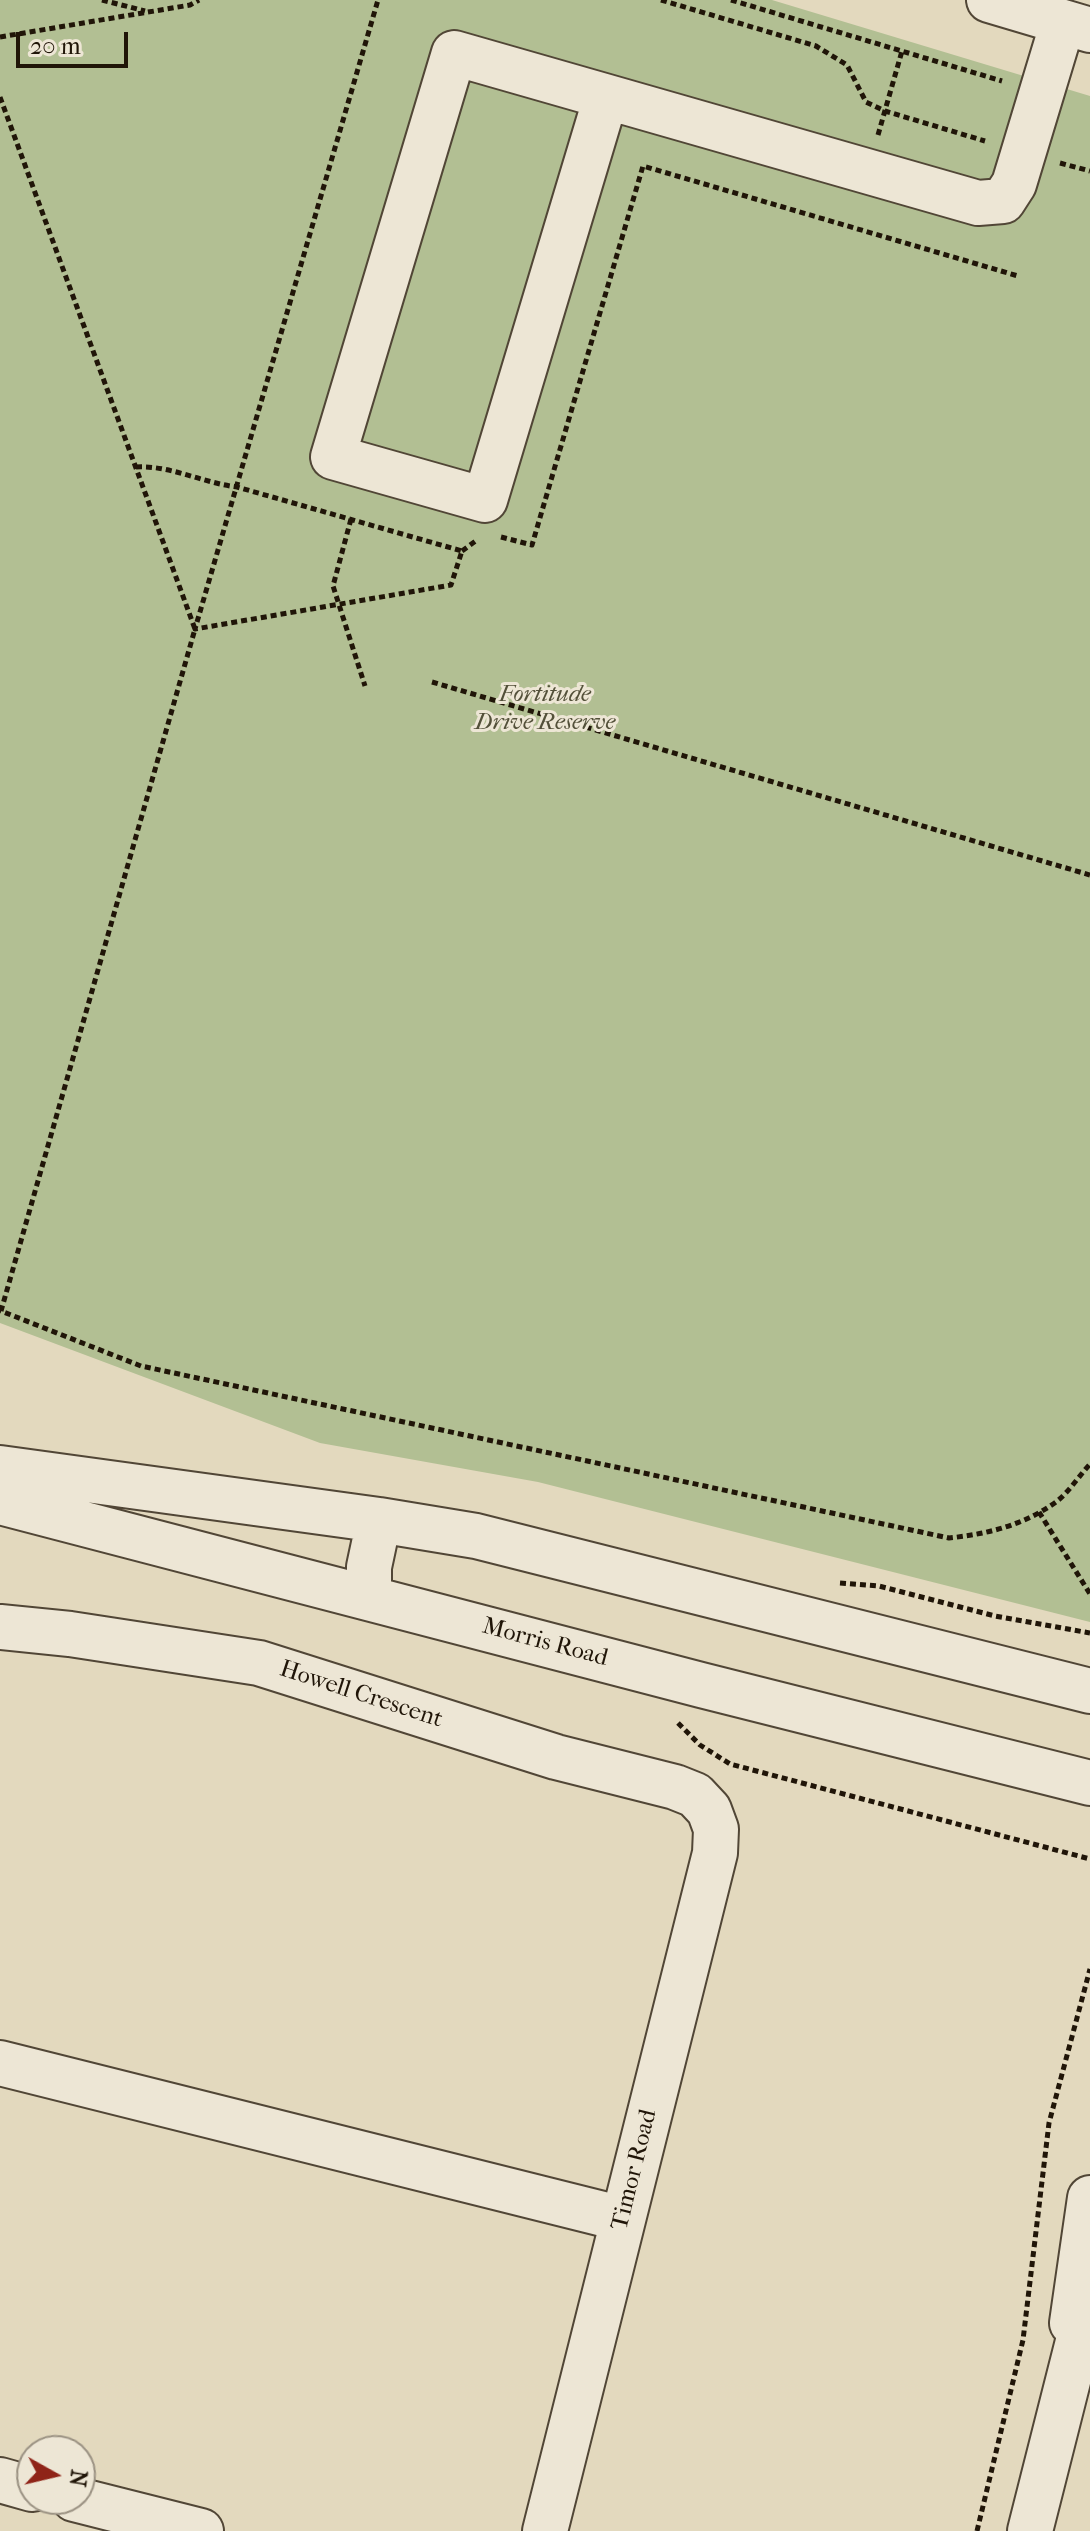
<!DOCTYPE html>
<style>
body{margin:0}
#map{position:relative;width:1090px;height:2531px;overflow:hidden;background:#e3d9be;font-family:"IM FELL French Canon",serif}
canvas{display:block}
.north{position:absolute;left:16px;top:2435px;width:80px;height:80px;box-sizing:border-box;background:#ede6d5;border:2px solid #9b9283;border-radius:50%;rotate:98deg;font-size:22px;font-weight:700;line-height:32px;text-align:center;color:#201508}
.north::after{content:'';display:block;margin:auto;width:28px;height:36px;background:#8f2418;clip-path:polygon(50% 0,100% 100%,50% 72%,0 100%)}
.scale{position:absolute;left:16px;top:32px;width:112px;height:36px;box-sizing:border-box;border:4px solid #201508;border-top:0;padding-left:10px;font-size:24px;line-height:28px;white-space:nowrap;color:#201508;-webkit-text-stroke:6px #ede6d5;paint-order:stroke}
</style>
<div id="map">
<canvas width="1090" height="2531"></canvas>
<div class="north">N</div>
<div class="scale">20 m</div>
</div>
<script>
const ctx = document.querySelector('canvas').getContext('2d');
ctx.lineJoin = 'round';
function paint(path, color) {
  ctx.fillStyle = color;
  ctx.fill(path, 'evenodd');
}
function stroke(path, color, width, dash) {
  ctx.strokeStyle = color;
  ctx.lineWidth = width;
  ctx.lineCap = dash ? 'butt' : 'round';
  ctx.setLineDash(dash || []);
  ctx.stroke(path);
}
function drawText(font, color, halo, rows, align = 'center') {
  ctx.font = font + ' "IM FELL French Canon",serif';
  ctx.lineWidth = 6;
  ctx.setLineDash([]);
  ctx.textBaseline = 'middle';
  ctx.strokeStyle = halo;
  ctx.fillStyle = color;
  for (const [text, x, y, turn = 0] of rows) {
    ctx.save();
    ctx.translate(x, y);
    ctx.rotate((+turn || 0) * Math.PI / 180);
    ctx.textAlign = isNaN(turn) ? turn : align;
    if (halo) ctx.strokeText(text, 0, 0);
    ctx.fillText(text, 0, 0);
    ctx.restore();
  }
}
const green = new Path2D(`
 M0,0H772L1090,96V1622L538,1482L320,1443L0,1323Z`);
const path = new Path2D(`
 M102,0L145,11
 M661,0L816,46L847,65L866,102L885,111L985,141
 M731,0L1002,81
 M0,37L190,5L199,0
 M0,97L195,629L1,1311L141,1366L949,1538C988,1534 1024,1525 1056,1502C1069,1492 1079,1476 1090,1464
 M878,135L902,51
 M1060,163L1090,171
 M136,467C170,465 203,483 237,487L462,551L451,585L195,629L378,0
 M351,519L333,586L365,686
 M501,537L532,545L643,166L1018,276
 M462,551L477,540
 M432,682L1090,875
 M1039,1512L1090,1594
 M840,1583L879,1586L995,1616L1090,1633
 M678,1723L700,1745L730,1764L1090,1859
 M977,2531L1023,2340L1049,2123L1090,1969`);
const minor = new Path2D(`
 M989,0L1090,30
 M606,97L485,500L333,457L454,53L978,203L1003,201L1014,184L1063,22
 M0,1468L379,1520L476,1536L1090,1691
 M0,1502L701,1685L1090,1783
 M369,1597V1567L379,1520
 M0,1627L70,1634L259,1663L556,1757L675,1787L695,1795L709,1810L716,1829L715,1853L545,2531
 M0,2063L623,2219
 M1072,2323L1090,2198
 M0,2480L32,2489
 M74,2499L201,2531
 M1030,2531L1090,2294`);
const parkNames = [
 ["Fortitude",545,695],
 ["Drive Reserve",545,723]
];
const streetNames = [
 ["Morris Road",545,1643,15],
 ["Howell Crescent",361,1695,18],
 ["Timor Road",635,2170,-76]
];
paint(green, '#b2bf93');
stroke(minor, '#514636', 48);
stroke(path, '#201508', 5, [6, 4]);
stroke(minor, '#ede6d5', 44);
drawText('italic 24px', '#535039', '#ede6d5', parkNames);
drawText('24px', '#201508', '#ede6d5', streetNames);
</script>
